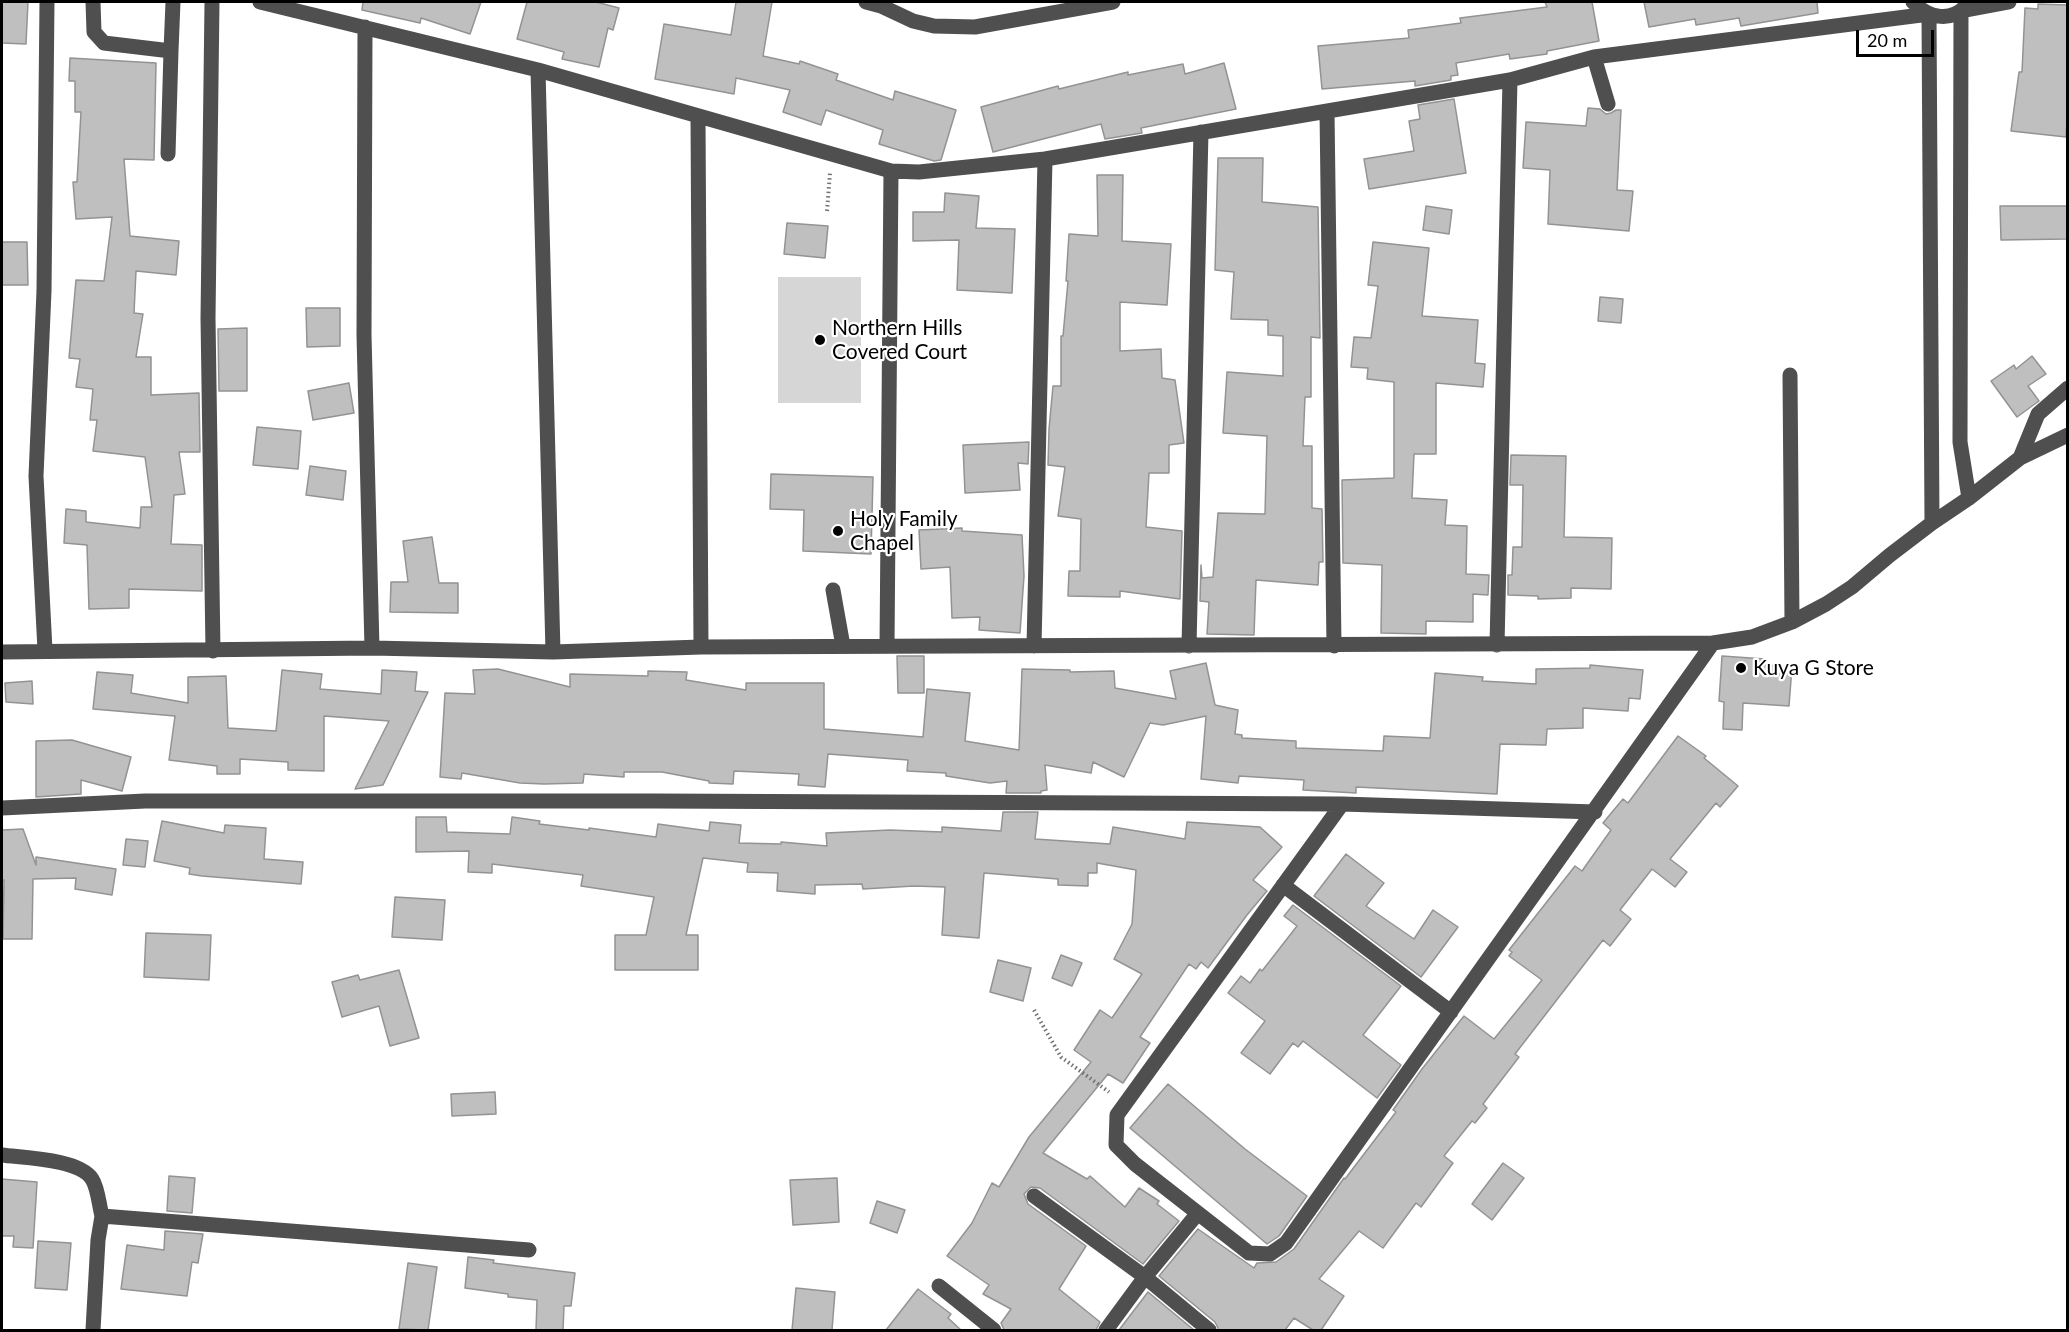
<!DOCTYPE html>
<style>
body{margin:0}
#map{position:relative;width:2069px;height:1332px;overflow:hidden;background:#fff;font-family:Lato,sans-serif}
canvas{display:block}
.frame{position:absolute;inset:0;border:3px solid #000;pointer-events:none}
.scale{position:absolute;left:1856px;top:30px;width:78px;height:27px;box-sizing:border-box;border:3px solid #000;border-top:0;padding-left:8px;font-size:18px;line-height:21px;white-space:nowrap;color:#000;-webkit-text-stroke:4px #fff;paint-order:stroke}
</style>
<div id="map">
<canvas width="2069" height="1332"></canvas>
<div class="frame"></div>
<div class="scale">20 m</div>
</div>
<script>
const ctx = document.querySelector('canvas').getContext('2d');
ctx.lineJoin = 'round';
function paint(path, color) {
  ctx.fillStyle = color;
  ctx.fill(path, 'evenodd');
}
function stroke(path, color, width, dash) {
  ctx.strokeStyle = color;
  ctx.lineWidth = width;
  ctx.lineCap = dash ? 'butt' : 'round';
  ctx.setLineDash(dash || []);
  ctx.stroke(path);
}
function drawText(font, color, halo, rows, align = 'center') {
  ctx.font = font + ' Lato,sans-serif';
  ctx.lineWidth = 4.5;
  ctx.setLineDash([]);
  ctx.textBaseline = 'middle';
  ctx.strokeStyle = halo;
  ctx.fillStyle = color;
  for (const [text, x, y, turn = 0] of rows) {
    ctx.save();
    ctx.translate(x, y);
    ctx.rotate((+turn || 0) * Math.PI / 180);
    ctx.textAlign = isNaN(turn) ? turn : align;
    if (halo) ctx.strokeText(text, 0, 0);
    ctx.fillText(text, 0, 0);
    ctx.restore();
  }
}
const green = new Path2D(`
 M778,277H861V403H778Z`);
const building = new Path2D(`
 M2,2H28L26,44L2,43Z
 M363,2H481L470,34L421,18L420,23L362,10Z
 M527,2H596L619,8L613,30L608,28L599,67L562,59L564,52L517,39Z
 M736,2H772L763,56L799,64L800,61L838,74L836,80L893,100L895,91L956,110L941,160L934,161L879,144L883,130L826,110L821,125L783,112L790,90L736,78L734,94L655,79L664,24L731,35Z
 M1545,2H1592L1599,41L1547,51V54L1510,59L1509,54L1456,63L1458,75L1451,76V80L1415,86V81L1322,89L1318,46L1409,38L1408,30L1461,23L1460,18L1547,7Z
 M1644,2H1817L1818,13L1741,26L1739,18L1696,25L1695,19L1649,27Z
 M2038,4L2067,5V121L2066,137L2011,131L2019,72H2022L2025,8L2038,9Z
 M70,58L156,63L154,160L124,159L130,236L179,241L176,275L136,271L134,313L143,314L136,357H151V395L199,393L200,452H179L185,494L174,495L171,544L202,545V591L129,589V608L89,609L87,545L64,543L66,509L86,511V522L140,528L141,507H152L145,457L93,451L97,420H90L93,389L76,387L80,359L69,358L76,280L104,281L112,217L76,219L73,182H77L81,112H75V81H69Z
 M1224,63L1236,109L1141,128L1142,133L1105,139L1101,124L993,152L981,107L1058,86L1059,89L1128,72V75L1183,64L1185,74Z
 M1454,99L1466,173L1369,189L1364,159L1414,151L1409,121L1420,119L1418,105Z
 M1588,108L1600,109L1606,114L1611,113L1616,110H1621L1617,190L1633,191L1629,231L1548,224L1550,170L1523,168L1526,122L1586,126Z
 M1218,158H1263L1262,202L1318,207L1320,338L1311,337V397H1305L1303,446H1312V508L1322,509L1323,562H1319L1318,585L1256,580L1254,635L1207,634L1209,602L1200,601L1201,565L1202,578L1213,577L1218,513L1265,514L1267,436L1223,433L1227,372L1283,376V336L1268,335V320L1231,319L1234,272L1215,270Z
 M1097,175H1123L1122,241L1171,244L1167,305L1120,302V351L1161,349L1162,378L1175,380L1184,443L1169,445V473H1149L1146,527L1182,531L1180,599L1120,591V597L1068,596L1069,571H1080L1081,519L1058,516L1065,467L1048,465L1049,429L1053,386H1061V336H1063L1068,281H1066L1069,234L1098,236Z
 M945,193L979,196L976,228L1015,229L1012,293L957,290L959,240L913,241V212H944Z
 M1426,206L1452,210L1449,234L1423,230Z
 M2000,206H2067V239L2001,240Z
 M787,223L828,226L825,258L784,254Z
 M2,242H27L28,285H2Z
 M1373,242L1429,248L1422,316L1478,320L1475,363L1485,364L1483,387L1436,383V454H1414L1412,498L1447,500L1445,525L1467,526L1466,574L1489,575L1488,595L1473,594V622L1426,621V634L1381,633L1382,565L1343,563L1342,480L1394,478V382L1367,379L1368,368L1351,367L1354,337L1371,338L1378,286L1368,285Z
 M1600,297L1623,299L1621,323L1598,321Z
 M306,308H340V346L307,347Z
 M247,328V391H219L218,329Z
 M2032,356L2046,374L2028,386L2039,401L2017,417L1991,381L2014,365L2016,369Z
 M349,383L354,413L313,420L308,391Z
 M257,427L301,431L298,469L253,465Z
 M1029,442L1028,464L1018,463L1020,490L965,493L963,445Z
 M1511,455L1566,456L1564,537L1612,538L1611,589L1571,588V598L1538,599V596L1508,595V575H1512L1513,547H1522L1523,485H1510Z
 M310,466L346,471L343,500L306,495Z
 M771,474L873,477L871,554L803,551L804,510L770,509Z
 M962,528V531L1022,535L1024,576L1020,633L979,630L980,617L952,618L950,567L921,569L919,530Z
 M432,537L439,583H458V613L390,612L391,582H408L403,541Z
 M897,656H924V693H898Z
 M1722,656L1765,659V665L1792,667L1789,706L1743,703L1742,730L1723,729L1724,702L1719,701Z
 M1206,663L1215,705L1238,710L1235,734L1242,735V738L1296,741V748L1383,751L1384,736L1430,738L1435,673L1483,677L1482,681L1536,684V669L1590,668V665L1643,670L1640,699L1629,698L1628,711L1583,708V728L1547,729L1546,745L1500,744L1497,794L1356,787V793L1303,790L1304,780L1239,776L1238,783L1201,779L1206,716L1163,725L1150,723L1124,777L1093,762L1091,773L1045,765L1047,790L1041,791V793H1006L1007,781L990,783L946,776V773L907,771L908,760L828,754L825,787L798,785L799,774L734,771L733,784L709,783V781L662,772H624V777L584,774L583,783L544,784L520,783L462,773L461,779L440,777L445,693L475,694L473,670L498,669L570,687V674L648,676V671L687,672L686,680L746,690V683H824V729L923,737L927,689L970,693L965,741L1019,750L1022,669L1070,670V672L1114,671L1115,688L1176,699L1170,671Z
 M282,670L322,674L320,689L381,694L382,670L417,672L415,691L428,692L383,785L355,789L389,721L324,716V771L288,770V762L240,759V774H217V766L169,760L175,716L93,709L97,672L133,675L131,693L188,703V677L226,676L228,728L276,731Z
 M32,681L33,704L6,702L5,683Z
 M1678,736L1706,756L1704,758L1738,786L1720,807L1716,803L1670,859L1687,872L1675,887L1652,869L1620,910L1631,919L1610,946L1603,940L1515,1054L1519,1057L1483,1104L1487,1108L1475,1123L1472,1121L1444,1156L1453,1163L1421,1207L1416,1203L1383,1248L1359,1231L1319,1279L1344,1296L1321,1330H1313L1294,1318L1285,1330H1219L1215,1322L1159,1276L1198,1229L1254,1268L1257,1263L1276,1262L1294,1249L1344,1178L1345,1179L1396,1112L1393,1110L1422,1069L1464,1016L1494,1039L1542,980L1509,956L1512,952L1509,950L1575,866L1582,871L1611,830L1603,823L1623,799L1628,803Z
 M72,740L131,757L122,791L81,780V794L36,797V741Z
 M1003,812H1038L1035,839L1110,844L1113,827L1185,839L1187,822L1260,827L1282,847L1253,880L1267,891L1247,915L1208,968L1201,962L1196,969L1189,964L1140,1037L1150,1043L1123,1083L1108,1074L1043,1153L1087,1179L1090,1176L1125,1207L1139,1188L1159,1201L1157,1204L1179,1221L1143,1264L1040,1188L1031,1187L1024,1194L1028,1204L1086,1246L1059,1289L1100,1322L1096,1330H1004L1001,1323L1011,1309L983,1294L989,1285L947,1256L972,1223L992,1183L999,1187L1029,1137L1091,1062L1074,1050L1100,1010L1112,1018L1142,974L1114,959L1132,924L1136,870L1097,863V873H1088V886L1058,885V879L984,873L979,938L942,935L945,887L914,886L863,889L862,884L815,885V894L777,891L778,873L747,872L748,863L703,858L686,935H698V970H615V935H646L654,897L581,886L583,875L492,864V873L468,872L469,851L416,852V817H446L447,832L510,834L512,817L540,821L539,824L589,830V828L656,837L658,824L709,831L710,822L741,825L739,843L781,844V842L827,846L826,833L890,830L942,832V827L1001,831Z
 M162,821L224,833L225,825L266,828L264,859L303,862L301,884L202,876L189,874L190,868L154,861Z
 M23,829L36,865V857L116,869L112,895L75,889L76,878L33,879L32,939H3L4,880H2V830Z
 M126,839L148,841L145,867L123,865Z
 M1346,854L1384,883L1366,906L1414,939L1433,910L1458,927L1421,977L1314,896Z
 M395,897L445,900L442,940L392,937Z
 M1293,905L1401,986L1363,1035L1401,1065L1377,1098L1303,1041L1298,1047L1293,1043L1270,1074L1241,1053L1265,1021L1228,993L1241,976L1250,983L1260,969L1262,971L1297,926L1284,916Z
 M146,933L211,935L209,980L144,977Z
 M1061,955L1082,963L1072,986L1052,978Z
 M998,960L1031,968L1023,1001L990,992Z
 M399,970L419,1038L390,1046L379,1006L342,1017L332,982L358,975L360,980Z
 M1168,1084L1245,1149L1307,1196L1279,1236L1267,1244L1130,1128Z
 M495,1092L496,1114L452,1116L451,1094Z
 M1503,1163L1524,1178L1492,1220L1472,1204Z
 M169,1176L195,1178L192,1213L167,1211Z
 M837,1178L839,1222L793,1225L790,1180Z
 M2,1179L37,1182L33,1248L13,1247L14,1236H2Z
 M877,1201L905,1210L897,1233L870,1223Z
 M165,1231L203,1234L198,1263L192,1262L187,1296L121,1289L127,1245L164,1250Z
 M38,1241L71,1243L67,1290L35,1288Z
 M468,1257L494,1260L493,1263L575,1273L571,1306H564L563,1330H536L537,1300L508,1297V1294L465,1288Z
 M408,1263L437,1267L428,1330L399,1329Z
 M796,1288L835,1292L832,1330H792Z
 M918,1289L951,1314L948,1318L961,1330H886Z
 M1148,1292L1194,1330H1119Z`);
const path = new Path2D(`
 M827,211L830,173
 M1034,1010L1061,1057L1109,1092`);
const minor = new Path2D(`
 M93,2L94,32L104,43L171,51L173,2
 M212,2L208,318L213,651
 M260,2L538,70L891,171L919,172L1045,159L1510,80L1594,57L1929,14L1932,523
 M866,2L881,6L913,21L934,26L975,27L1113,2
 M1913,2C1927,17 1949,23 1965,7
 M365,27L364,335L372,648
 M1594,57L1608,104
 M538,70L553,652
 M1327,111L1334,646
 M698,117L701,647
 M168,154L171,51
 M1790,375L1792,622
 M2020,458L2038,414L2068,388
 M1969,498L1960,442L1961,11L2009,2
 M833,590L843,646
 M1497,645L1510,80
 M887,646L891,171
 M1034,646L1045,159
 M1189,646L1201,132
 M45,650L36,476L44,291L47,2
 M2,652L372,648L553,652L701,647L1713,643L1752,637L1792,622L1826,604L1852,587L1890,555L1932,523L1969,498L2020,458L2068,435
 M1342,804L1117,1115L1116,1145L1135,1164L1249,1253L1270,1254L1286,1243L1713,643
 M2,808L145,801H655L1342,804L1595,812
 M1283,885L1451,1012
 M2,1155C24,1158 79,1159 92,1179C98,1188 99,1205 102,1216
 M1034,1196L1145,1277L1209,1330
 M939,1286L994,1330
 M93,1330L98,1240L102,1216L529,1250
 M1106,1330L1145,1277L1198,1213`);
const markers = [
 [820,340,6,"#000"],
 [838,531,6,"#000"],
 [1741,668,6,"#000"]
];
const poiNames = [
 ["Northern Hills",832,328],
 ["Covered Court",832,352],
 ["Holy Family",850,519],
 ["Chapel",850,543],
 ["Kuya G Store",1753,668]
];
paint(green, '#d6d6d6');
paint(building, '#bfbfbf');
stroke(building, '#939393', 1.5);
stroke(path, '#717171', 4, [1.5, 3]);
stroke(minor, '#4f4f4f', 15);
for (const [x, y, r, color] of markers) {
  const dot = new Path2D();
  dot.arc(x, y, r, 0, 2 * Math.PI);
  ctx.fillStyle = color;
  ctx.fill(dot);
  stroke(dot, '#fff', 2);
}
drawText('21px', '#000', '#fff', poiNames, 'left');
</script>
